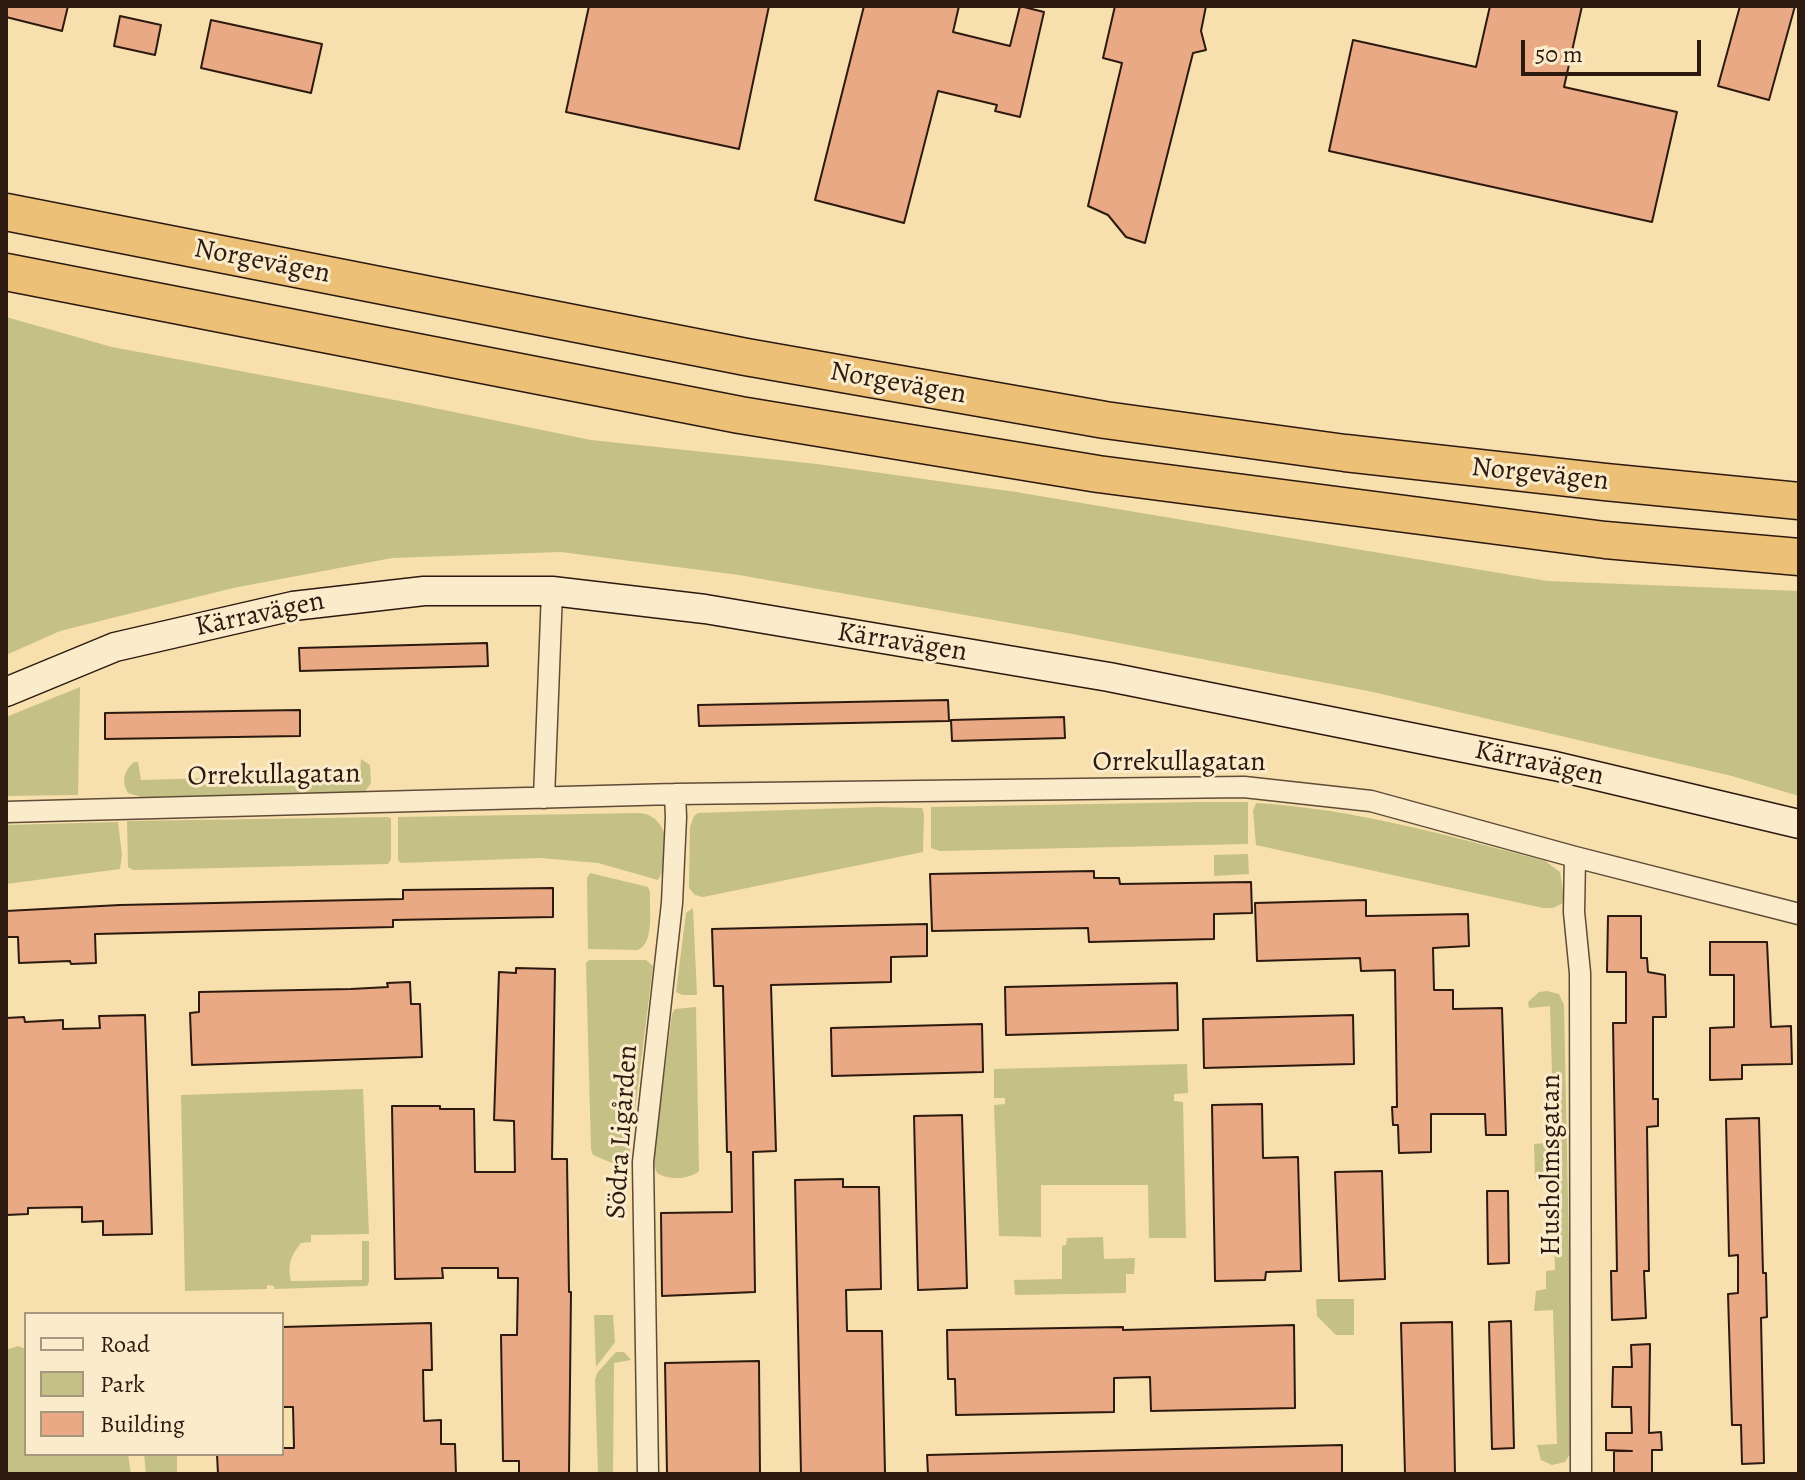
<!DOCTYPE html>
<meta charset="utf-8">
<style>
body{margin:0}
#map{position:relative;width:1805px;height:1480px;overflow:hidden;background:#f7e0ae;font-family:Alegreya,serif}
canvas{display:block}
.frame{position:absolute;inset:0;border:8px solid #2c190f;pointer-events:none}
.legend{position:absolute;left:24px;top:1312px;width:260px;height:144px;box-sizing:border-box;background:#faebca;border:2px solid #a8977f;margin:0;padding:10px 14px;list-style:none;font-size:24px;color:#2c190f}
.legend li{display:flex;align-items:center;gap:16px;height:40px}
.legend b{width:40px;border:2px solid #a8977f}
.scale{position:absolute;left:1521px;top:40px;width:180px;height:36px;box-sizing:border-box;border:4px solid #2c190f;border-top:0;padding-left:10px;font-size:24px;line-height:28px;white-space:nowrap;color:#2c190f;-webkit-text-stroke:6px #faebca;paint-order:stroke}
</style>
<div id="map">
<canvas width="1805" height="1480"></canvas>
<div class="frame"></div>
<ul class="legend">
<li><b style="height:10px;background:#faebca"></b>Road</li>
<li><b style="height:22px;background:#c5c085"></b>Park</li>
<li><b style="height:22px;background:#e9a985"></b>Building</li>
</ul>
<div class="scale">50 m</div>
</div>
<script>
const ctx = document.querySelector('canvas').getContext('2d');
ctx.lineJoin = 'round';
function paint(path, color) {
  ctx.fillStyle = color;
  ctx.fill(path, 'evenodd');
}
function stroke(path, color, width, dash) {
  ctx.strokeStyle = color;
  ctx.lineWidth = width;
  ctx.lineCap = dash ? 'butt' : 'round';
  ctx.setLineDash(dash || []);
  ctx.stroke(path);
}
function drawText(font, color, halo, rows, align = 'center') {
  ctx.font = font + ' Alegreya,serif';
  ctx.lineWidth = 6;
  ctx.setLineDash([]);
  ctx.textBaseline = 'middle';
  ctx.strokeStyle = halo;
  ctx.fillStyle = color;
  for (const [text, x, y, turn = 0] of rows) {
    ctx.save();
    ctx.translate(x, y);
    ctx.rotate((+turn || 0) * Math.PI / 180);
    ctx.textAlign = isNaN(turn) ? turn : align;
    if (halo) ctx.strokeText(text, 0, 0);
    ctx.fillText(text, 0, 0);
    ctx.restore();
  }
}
const green = new Path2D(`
 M6,317L112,347L400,401L591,440L817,464L1016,492L1547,581L1799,591V796L1732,776L1373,692L1067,633L739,575L561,552L392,558L233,588L60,631L6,655Z
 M80,687L78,795L6,796V717Z
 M361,759L370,765L371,783L364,793L141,797L128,793C121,782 124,770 134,762H138L141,780L360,774Z
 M1201,802H1248V844L940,851L931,848V807Z
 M1256,803C1355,809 1450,836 1545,861L1560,872L1565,902L1553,908H1543L1256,845L1253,811Z
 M878,807L922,808L924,814L923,852L703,897L695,895L689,888L690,827L694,816L698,813Z
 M640,813C671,816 672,860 658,880L598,863L540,858L400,863L398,859V817Z
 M387,817L391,818V859L388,864L133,870L128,867L127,821Z
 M118,822L122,855L120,869L6,884V825Z
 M1248,854L1249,874L1214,876V855Z
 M590,873L648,887L650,892C649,909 655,942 638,950L588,949L587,878Z
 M693,908L697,995H682L676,992L686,913Z
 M589,960H646L653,966L628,1165L624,1168L593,1155L591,1149L586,963Z
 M1547,991L1559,994L1564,1005L1570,1300V1454L1565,1462L1552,1465L1541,1460L1537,1445L1557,1444L1553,1310L1534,1311L1536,1291L1546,1289V1271L1555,1270L1553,1180L1535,1179L1534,1144L1554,1142L1550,1006L1529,1008L1528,1002L1539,992Z
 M696,1007L699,1171C689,1180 668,1180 657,1173L653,1162L672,1014L675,1009Z
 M1187,1064L1188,1093L1174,1094V1101L1183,1102L1186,1238H1149L1148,1185H1041V1237L999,1236L994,1105L1005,1104V1098H994V1069Z
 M363,1089L369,1234L311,1235V1242L301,1243C291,1255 287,1265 291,1281L362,1280V1241H369V1282L367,1286L274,1289V1286L267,1285V1289L185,1291L181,1095Z
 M1103,1237L1104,1259L1135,1258L1134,1274H1126V1293L1015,1295L1014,1280L1062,1279V1246L1066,1245L1067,1238Z
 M1316,1299H1354V1335H1336L1317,1316Z
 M594,1315H613L615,1342L596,1367Z
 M18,1346L26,1349V1454H128L131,1474H6V1350Z
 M616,1352H624L631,1360L614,1363L613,1474H598L595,1380L597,1373Z
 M144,1454H177V1474H146Z`);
const building = new Path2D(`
 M6,6H68L62,31L6,17Z
 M589,6H769L739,149L566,112Z
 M864,6H959L953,32L1010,46L1020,6L1044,12L1020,117L995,111L997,105L938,91L904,223L815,200Z
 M1115,6H1206L1201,31L1206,50L1193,53L1145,243L1126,237L1108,215L1088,206L1122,63L1103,58Z
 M1490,6H1582L1564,87L1677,112L1652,222L1329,151L1353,40L1476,67Z
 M1740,6H1795L1769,100L1718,86Z
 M120,16L161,25L155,55L114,46Z
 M211,20L322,44L311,93L201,68Z
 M487,643L488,666L300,671L299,648Z
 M948,700L949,721L699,726L698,705Z
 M300,710V736L105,739V713Z
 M1064,717L1065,738L952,741L951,720Z
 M1094,871V878H1119L1120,884L1251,882L1252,913L1214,914V939L1089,942L1088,928L932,931L930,874Z
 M553,888V917L393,920V927L95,934L96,963L71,964L70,961L19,963L18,937H6V911L120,905L403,899V890Z
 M1366,900V916L1468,914L1469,946L1433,948L1434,990H1453V1009L1502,1008L1506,1135H1486L1485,1114H1431V1152L1399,1153L1398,1125H1393L1392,1107H1397L1395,970L1361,971L1360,958L1257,961L1255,903Z
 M1608,916H1641V958H1647L1648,972L1665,975L1666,1017H1653V1099H1658V1126L1647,1127L1649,1271H1644L1646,1318L1612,1320L1611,1271H1617L1613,1023H1626V972H1607Z
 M927,924V956L891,957V982L771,985L776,1151L753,1152L755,1292L662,1296L661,1213L732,1212L731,1152H727L723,986H714L712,929Z
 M1710,942H1767L1771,1027L1791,1026L1792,1064L1742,1065V1079L1710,1080V1028L1734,1027V975H1710Z
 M516,968L555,969L552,1159H567L569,1292H571L569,1474H519V1461H503L501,1335H517L518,1278H498V1268H442L443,1278L395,1279L392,1106H440V1109H474L475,1172H515L514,1121L494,1120L499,972L516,973Z
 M410,982L411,1004H420L422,1057L192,1065L190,1013L199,1012V992L351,989L388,987L387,983Z
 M1177,983L1178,1030L1006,1035L1005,987Z
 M145,1015L152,1234L103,1235V1221L82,1222V1207L28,1208V1214L6,1215V1018L24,1017L25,1022L63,1020V1029L100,1028L99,1016Z
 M1353,1015L1354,1064L1204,1068L1203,1019Z
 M982,1024L983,1072L832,1076L831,1028Z
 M1262,1104L1263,1158L1298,1157L1301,1271L1266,1272L1265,1280L1215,1281L1212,1105Z
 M962,1115L967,1288L918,1290L914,1116Z
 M1759,1118L1763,1273H1766L1767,1317L1761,1318L1764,1463L1742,1464L1741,1425H1732L1728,1294L1738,1293V1255L1729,1256L1726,1119Z
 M1382,1171L1385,1279L1339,1281L1335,1172Z
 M843,1179V1187H879L881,1289L846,1290L847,1331H882L885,1474H801L795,1180Z
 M1487,1191H1508L1509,1263L1488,1264Z
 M1511,1321L1514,1448L1492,1449L1489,1322Z
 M1452,1322L1455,1474H1405L1401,1323Z
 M431,1323L432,1370H423L424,1421L441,1420V1444H455L456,1474H218L217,1454H282V1448H294L293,1407H282V1327Z
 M1294,1325L1295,1408L1151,1411L1150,1377L1114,1378V1412L956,1415L955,1379H948L947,1330L1123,1327V1330Z
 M1650,1344L1649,1433L1661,1432L1662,1450H1652V1474H1614V1451H1632L1606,1450V1433H1632L1631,1407H1612L1613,1367H1632L1631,1345Z
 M759,1361L760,1474H667L665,1363Z
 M1342,1445V1474H928L927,1455Z`);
const street = new Path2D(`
 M544,798L552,591
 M6,812L675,794L1244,787L1371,801L1575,857L1799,914
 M1575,857L1574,912L1580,973L1581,1474
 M648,1474L643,1162L672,903L676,817L675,794`);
const secondary = new Path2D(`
 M6,692L115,647L293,606L424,591H552L705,609L1109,677L1555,766L1799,824`);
const highway = new Path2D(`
 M6,212L746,357L1105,420L1345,453L1605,482L1799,501
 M6,272L740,415L1098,474L1605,540L1799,557`);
const streetNames = [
 ["Norgevägen",262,262,11],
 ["Norgevägen",898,384,10],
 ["Norgevägen",1540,475,6],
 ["Kärravägen",260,615,-12],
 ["Kärravägen",902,643,9],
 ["Orrekullagatan",1179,763],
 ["Kärravägen",1539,764,12],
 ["Orrekullagatan",274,776,-1],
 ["Södra Ligården",623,1132,-86],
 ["Husholmsgatan",1552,1165,-90]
];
paint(green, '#c5c085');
paint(building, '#e9a985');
stroke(building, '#2c190f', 2);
stroke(street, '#5f4b37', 23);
stroke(secondary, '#2c190f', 31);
stroke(highway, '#2c190f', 39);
stroke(street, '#faebca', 20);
stroke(secondary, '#faebca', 28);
stroke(highway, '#ecc077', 36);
drawText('28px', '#2c190f', '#faebca', streetNames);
</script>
